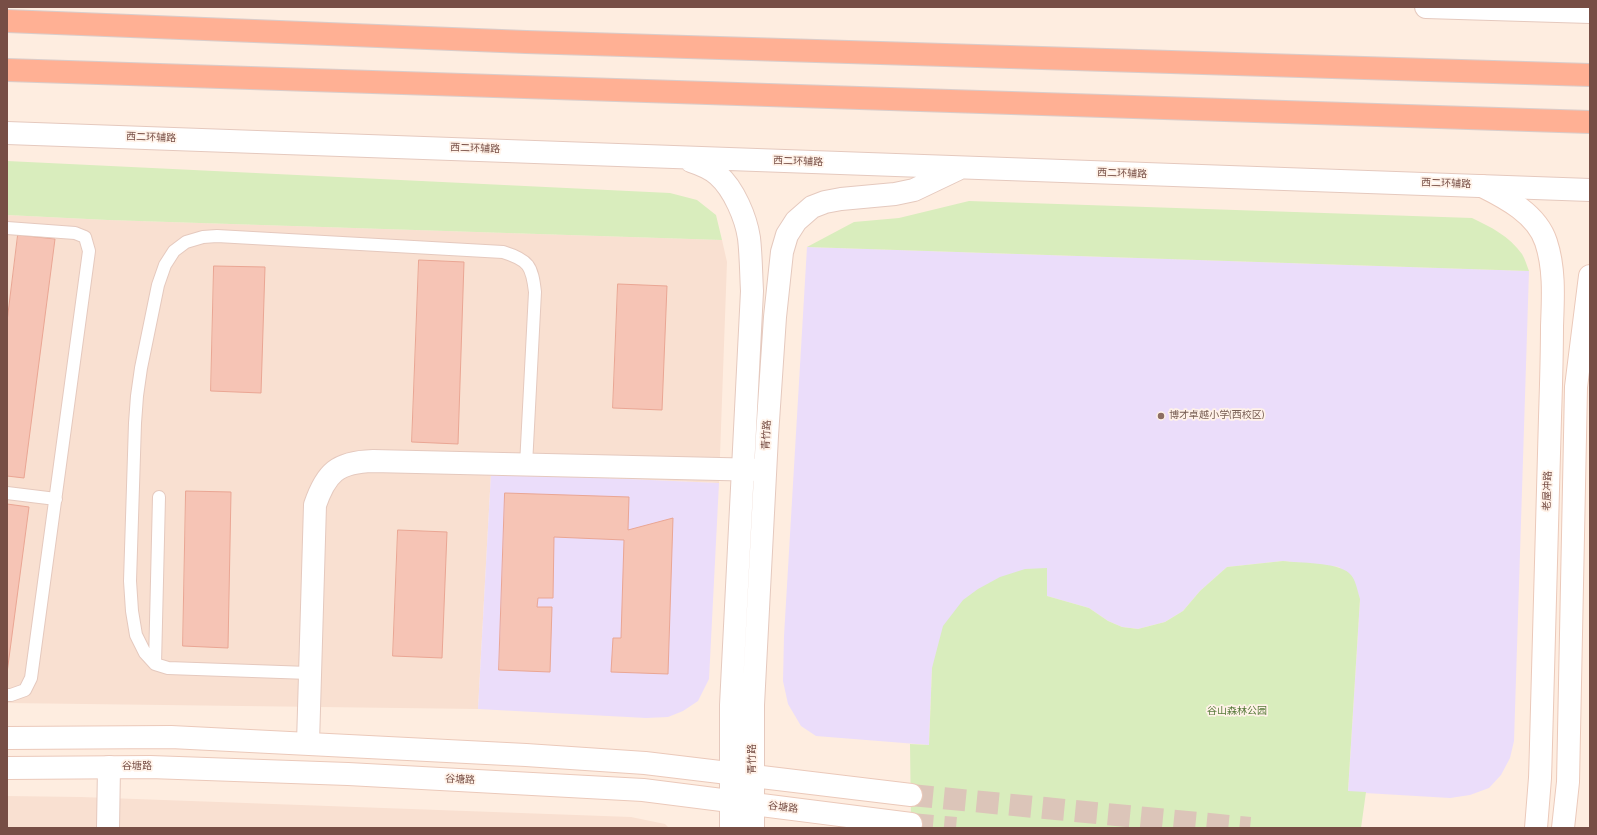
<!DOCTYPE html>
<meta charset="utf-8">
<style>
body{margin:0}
#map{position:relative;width:1597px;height:835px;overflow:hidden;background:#feede0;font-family:"Titillium Web",sans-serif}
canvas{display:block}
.frame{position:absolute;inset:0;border:8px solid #774e45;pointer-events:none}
</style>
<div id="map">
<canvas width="1597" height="835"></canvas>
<div class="frame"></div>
</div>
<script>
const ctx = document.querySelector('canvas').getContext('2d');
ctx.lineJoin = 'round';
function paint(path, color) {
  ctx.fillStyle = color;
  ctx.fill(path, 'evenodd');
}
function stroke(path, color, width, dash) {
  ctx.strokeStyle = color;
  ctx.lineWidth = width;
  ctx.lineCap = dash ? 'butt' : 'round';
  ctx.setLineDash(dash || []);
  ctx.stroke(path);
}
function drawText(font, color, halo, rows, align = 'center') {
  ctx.font = font + ' "Titillium Web","Noto Sans SC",sans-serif';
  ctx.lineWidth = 3.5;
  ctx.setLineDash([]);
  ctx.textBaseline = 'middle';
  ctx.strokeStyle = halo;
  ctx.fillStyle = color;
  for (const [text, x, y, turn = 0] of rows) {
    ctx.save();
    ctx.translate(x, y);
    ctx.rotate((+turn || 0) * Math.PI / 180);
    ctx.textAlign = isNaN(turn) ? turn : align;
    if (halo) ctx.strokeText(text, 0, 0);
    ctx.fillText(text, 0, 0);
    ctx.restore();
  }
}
const residential = new Path2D(`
 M7,215L108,220L722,240L727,262L719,483L491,473L478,709L7,703Z
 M7,796L81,797L631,817L665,824L669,828H7Z`);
const education = new Path2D(`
 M807,247L1529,271L1514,741L1510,758L1501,775L1489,788L1470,795L1450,798L1348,792L1360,599L1339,567L1283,561L1227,567L1200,591L1183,611L1165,622L1138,629L1122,627L1108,621L1089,608L1047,596V568L932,668L929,745L816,736L801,726L788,704L783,681L784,636Z
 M491,473L719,483L709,679L698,701L683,711L668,717L646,718L478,709Z`);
const green = new Path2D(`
 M7,161L670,193L697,200L716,215L722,240L108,220L7,215Z
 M969,201L1472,218C1491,227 1509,236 1522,254C1525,259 1527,266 1529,271L807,247L854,222L899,218Z
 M1283,561C1299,563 1337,562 1349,573C1356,579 1357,590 1360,599L1348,791L1366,792L1361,828H907L911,824L910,744L929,745L932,668L943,626L963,600L978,589L1000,577L1025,569L1047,568V596L1089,608L1108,621L1122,627L1138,629L1165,622L1183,611L1200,591L1227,567Z`);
const building = new Path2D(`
 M18,235L55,239L24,478L7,476V322Z
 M419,260L464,262L458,444L412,442Z
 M214,266L265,267L261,393L211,391Z
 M618,284L667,286L662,410L613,408Z
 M186,491L231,492L228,648L183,646Z
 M505,493L629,497L628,530L673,518L668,674L611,672L613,638H621L624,540L554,537L553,598H538L537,607H552L550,672L499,670Z
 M7,504L29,507L7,673Z
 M398,530L447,532L442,658L393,656Z`);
const secondaryTunnel = new Path2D(`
 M911,795L1250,828
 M911,824L956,828`);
const service = new Path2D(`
 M7,228L75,233L85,237L89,251L31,678L25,690L11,695H7
 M7,493L56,499
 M155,664L159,497
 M309,673L168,668L155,664L145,653L136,635L132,611L130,581L135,423L137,396L141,368L158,285L165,265L174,251L186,242L203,237L217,236L503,252C529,260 532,266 535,292L526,465`);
const minor = new Path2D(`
 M308,743L315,505C326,473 337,462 373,461L763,470
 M108,828L109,767`);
const tertiary = new Path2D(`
 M1426,7L1590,12
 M7,133L1590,190
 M691,161C700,164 711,168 718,175C734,189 746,218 749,238C751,255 751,273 752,291L731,705V828
 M753,828V705L767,436L775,317L782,252L787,235L796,221L812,207L825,202L841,199L895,194L914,190L958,169`);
const secondary = new Path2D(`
 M1482,186C1506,198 1537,214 1546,242C1555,269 1553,299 1552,326C1552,357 1551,387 1550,417C1547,538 1544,658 1540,778L1536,828
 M7,738L171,737L526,755L645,763L911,795
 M7,768L150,767L348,774L643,790L911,824
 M1563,828L1568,782L1576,387L1590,276`);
const trunk = new Path2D(`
 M7,21L526,42L1590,75
 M7,70L1590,122`);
const markers = [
 [1161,416,4,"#8d6e63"]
];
const streetNames = [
 ["西二环辅路",151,138,2],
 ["西二环辅路",475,149,2],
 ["西二环辅路",798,162,2],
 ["西二环辅路",1122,174,2],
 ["西二环辅路",1446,184,2],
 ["青竹路",767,435,-87],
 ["老屋冲路",1548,491,-88],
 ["青竹路",753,759,-90],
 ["谷塘路",137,767],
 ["谷塘路",460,780,3],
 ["谷塘路",783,808,7]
];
const educationNames = [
 ["博才卓越小学(西校区)",1169,416]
];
const parkNames = [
 ["谷山森林公园",1237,712]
];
paint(residential, '#f9e0d1');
paint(education, '#ebddfa');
paint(green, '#d9edbd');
paint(building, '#f6c4b5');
stroke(building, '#eaa694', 1);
stroke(secondaryTunnel, '#dcc5b9', 22, [22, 11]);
stroke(service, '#e5c9be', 14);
stroke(minor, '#e5c9be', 24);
stroke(tertiary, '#e5c9be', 24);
stroke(secondary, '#ebc9ba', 24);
stroke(trunk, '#d9cdcb', 24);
stroke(service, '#fff', 12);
stroke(minor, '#fff', 22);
stroke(tertiary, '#fff', 22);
stroke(secondary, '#fff', 22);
stroke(trunk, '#ffb094', 22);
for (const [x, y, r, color] of markers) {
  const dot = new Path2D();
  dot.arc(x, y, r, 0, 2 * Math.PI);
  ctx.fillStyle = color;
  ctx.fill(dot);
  stroke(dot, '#fff2e8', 1.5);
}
drawText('10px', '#774e45', '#fff2e8', streetNames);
drawText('10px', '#785e54', '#fff2e8', educationNames, 'left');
drawText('10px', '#57793a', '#fff2e8', parkNames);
</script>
